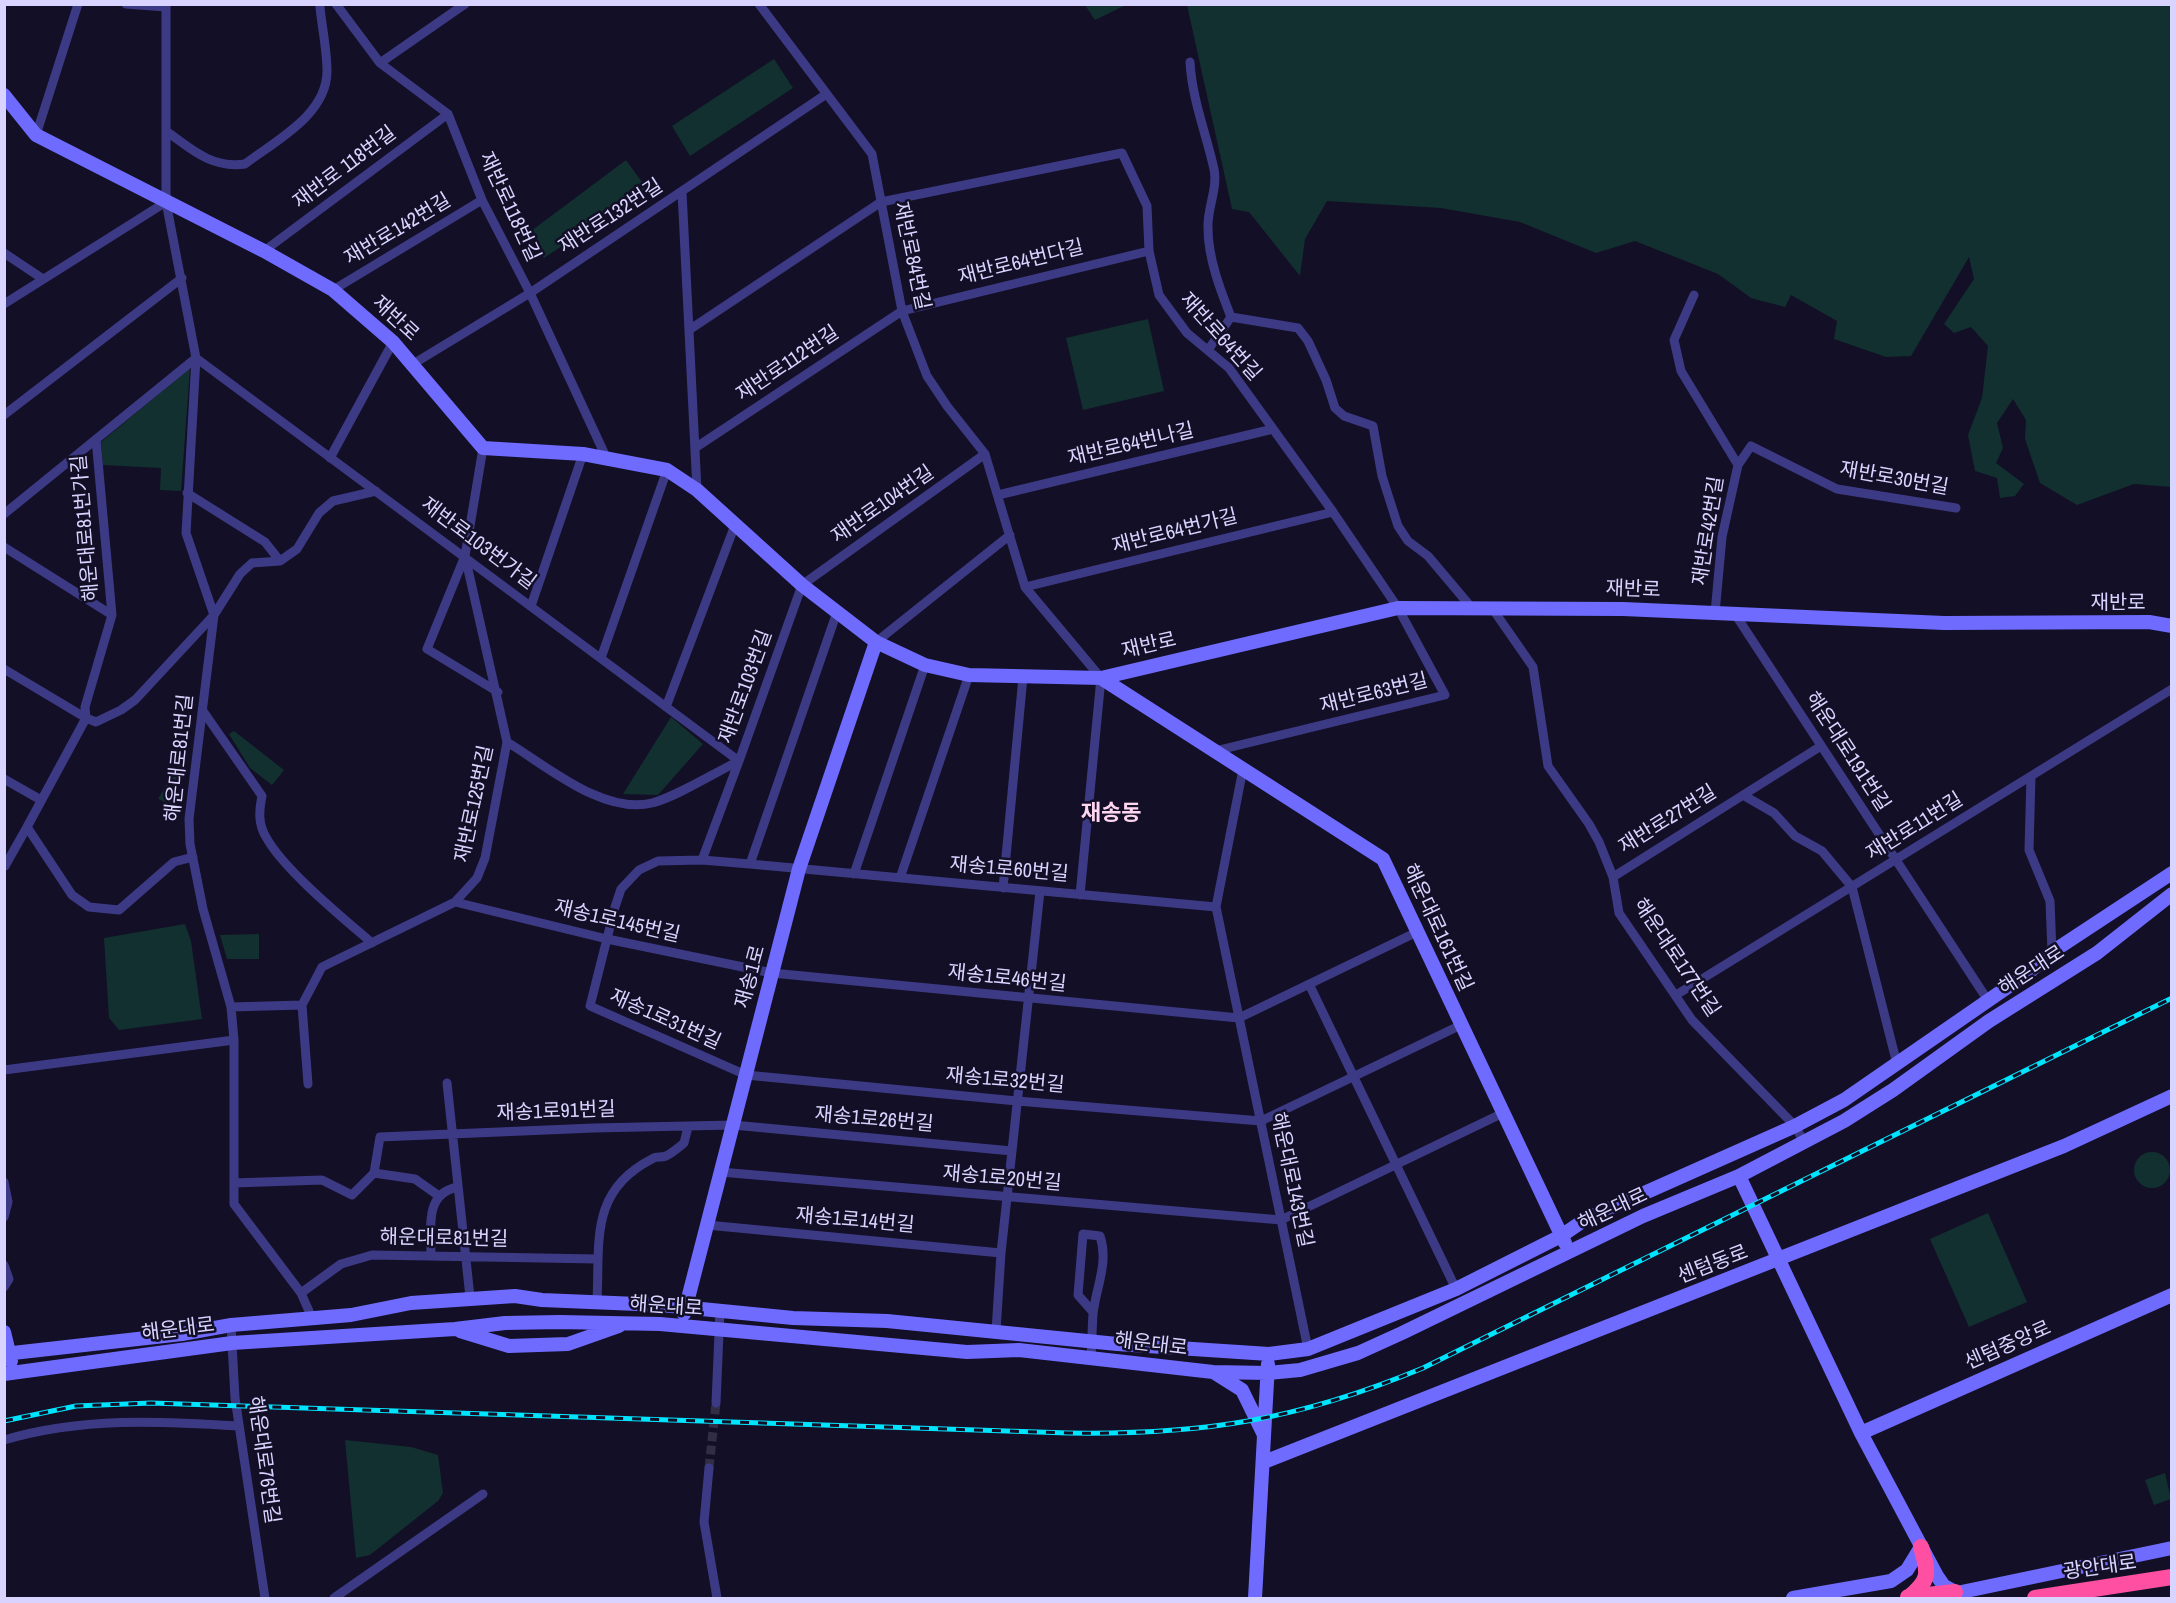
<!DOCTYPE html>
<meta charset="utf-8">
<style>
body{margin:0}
#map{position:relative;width:2176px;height:1603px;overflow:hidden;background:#130f26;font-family:"Archivo Narrow",sans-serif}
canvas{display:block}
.frame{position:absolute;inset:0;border:6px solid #d9d4ff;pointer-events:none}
</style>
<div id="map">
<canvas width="2176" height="1603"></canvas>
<div class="frame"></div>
</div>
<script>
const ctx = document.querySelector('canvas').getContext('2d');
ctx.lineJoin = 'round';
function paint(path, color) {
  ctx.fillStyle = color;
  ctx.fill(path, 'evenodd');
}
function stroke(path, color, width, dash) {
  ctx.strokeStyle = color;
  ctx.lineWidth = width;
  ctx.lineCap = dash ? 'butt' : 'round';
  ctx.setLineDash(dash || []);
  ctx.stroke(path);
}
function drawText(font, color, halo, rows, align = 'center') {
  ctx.font = font + ' "Archivo Narrow","Noto Sans KR",sans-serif';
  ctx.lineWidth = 5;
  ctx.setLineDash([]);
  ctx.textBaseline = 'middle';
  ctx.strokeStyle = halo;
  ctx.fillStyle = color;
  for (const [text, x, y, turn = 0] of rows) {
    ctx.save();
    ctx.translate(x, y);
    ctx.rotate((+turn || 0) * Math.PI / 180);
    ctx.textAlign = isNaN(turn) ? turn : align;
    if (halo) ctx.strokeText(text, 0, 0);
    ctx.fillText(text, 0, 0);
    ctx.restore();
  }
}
const green = new Path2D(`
 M1085,5H1126L1095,20Z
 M1187,5H2171V487L2134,484L2077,505L2040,483L2025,439L2026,420L2013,399L1997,423L2003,448L1996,463L2024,484L2015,496L2000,498L1997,478L1975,471L1968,435L1982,398L1988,346L1971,327L1954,333L1944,324L1974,279L1969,257L1911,356L1886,357L1834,339L1837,321L1791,295L1785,307L1751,298L1718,274L1635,241L1596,253L1520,222L1441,208L1327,201L1305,239L1300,276L1249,212L1232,209Z
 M774,59L793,88L690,156L672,126Z
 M626,160L647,189L544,258L527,234Z
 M1148,319L1164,391L1083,410L1066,338Z
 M190,368L181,491L160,490L161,468L103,465L101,442Z
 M671,717L703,744L658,795L623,794Z
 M234,731L284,770L272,785L250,768L229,734Z
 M181,760L175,806L158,799Z
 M185,924L191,941L202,1019L119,1030L109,1018L104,938Z
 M259,934V959H227L220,935Z
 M2134 1170a18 18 0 1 1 36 0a18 18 0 1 1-36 0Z
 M1988,1213L2027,1302L1969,1327L1930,1239Z
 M345,1440L411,1447L438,1455L443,1493L438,1501L370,1555L356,1558Z
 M2165,1473L2171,1499L2154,1505L2145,1480Z`);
const streetTunnel = new Path2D(`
 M709,1468L716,1403`);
const street = new Path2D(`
 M126,4L166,7
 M166,4V202L196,358L186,533L214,615L189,819L190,844L203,909L231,1007L234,1040V1204L301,1293L312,1318
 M336,4L380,63L448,114L482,200L530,293L606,457
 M759,4L872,154L902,311L927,376L947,406L985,454L1025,587L1101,678L1080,895
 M1190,62C1192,99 1206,133 1214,169C1218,189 1207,208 1208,228C1208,258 1220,289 1231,317
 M380,63L465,4
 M166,131C191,149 212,169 245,164C275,141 327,115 327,71C327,50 322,28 320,7
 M36,135L78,4
 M682,192L697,490
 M264,251L448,114
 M4,253L43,279
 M333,290L482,200
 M1694,295L1674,340L1681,371L1738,465L1722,537L1715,613
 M4,304L166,202
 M1231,317L1298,328L1308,341L1326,380L1335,408L1344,416L1373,426L1382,476L1398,526L1408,541L1428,556L1471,607
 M689,330L881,202L1122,153L1147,206L1149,251L1159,295L1187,333L1229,368L1333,512L1398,608L1445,695L1215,751
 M1208,350L1231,317
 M413,364L530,293L825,95
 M4,415L182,278
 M96,439L112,615L85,707L86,718L96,722L121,710L135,700L214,615L240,574L252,563L280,561L297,549L319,513L333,501L376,491
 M695,448L902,311L1149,251
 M330,458L393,342
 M1738,465L1751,446L1837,489L1956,508
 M187,493L265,542L280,561
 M998,495L1273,429
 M4,514L196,358L739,761L702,860
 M4,547L112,615
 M465,556L427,649L498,692
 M1025,587L1333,512
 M531,606L583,454
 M1492,608L1533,667L1548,766L1589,824L1599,842L1613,877L1619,913L1692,1020L1795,1126L1804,1142
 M1735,614L1987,999
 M876,642L1010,535
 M601,658L667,470
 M4,669L86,718L27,827L72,895L89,907L119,910L174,862L193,857
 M666,707L735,525
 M203,711L262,796C259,811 258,824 266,837C283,869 343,918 372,943
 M507,742C547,766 603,815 652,803C676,797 714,773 739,761L802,585L985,454
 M1243,769L1216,907L1308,1349
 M2031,776L2029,850L2050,901L2052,952
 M4,779L41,800
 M1743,795L1774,813L1795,836L1822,851L1852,887L1897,1064
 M750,864L837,612
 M5,866L27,827
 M854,874L925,665
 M1613,877L1821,746
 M900,878L969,675
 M1003,888L1023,677
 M455,902L607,939L772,973L1239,1018L1417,932
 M1216,907L750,864L702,860L658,861L639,870L621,889L615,907L590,1006L746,1075L1017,1101L1261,1121L1461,1025
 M1309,984L1456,1289
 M1676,995L2172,689
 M302,1005L308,1084
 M231,1007L302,1005L322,967L455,902L477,878L485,858L507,742L465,556L483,448
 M4,1070L234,1040
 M447,1083L470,1297
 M720,1172L1281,1220L1503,1113
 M374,1173L415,1179L439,1196
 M4,1182L8,1202L4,1217
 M234,1183L322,1180L352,1195L374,1173L380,1137L594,1128L733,1125L1012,1151
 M707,1225L1001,1253
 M431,1256C431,1229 424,1193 458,1187
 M4,1265L9,1279L4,1287
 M301,1293L341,1264L372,1255L597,1259
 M597,1301C600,1242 589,1191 652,1159C656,1156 661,1158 666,1156C672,1153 679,1147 684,1143L688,1127
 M231,1325L235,1398L265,1598
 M996,1331L1001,1253L1040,891
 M1091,1357C1092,1343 1092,1328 1093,1314C1096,1287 1109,1263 1100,1236L1083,1234L1078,1295L1093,1312
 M716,1403L720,1310
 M4,1440C82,1417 159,1421 239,1426
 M709,1468L704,1522L717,1598
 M334,1598L483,1494`);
const secondary = new Path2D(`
 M4,95L36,135L264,251L333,290L393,342L483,448L583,454L667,470L697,490L802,585L876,642L925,665L969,675L1101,678L1398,608L1623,609L1944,623L2149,622L2172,626
 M1101,678L1383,859L1565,1243
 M1739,1176L1861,1433L1937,1576L1944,1586L1955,1592
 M684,1314L799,869L876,642
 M460,1331L509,1346L568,1344L619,1326
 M4,1332L11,1361
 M4,1354L182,1334L231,1325L351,1315L411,1303L515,1296L542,1300L661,1305L793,1318L887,1321L1117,1344L1269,1354L1308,1349L1456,1289L1561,1236L1586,1219L1795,1126L1844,1100L2028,973L2052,952L2172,873
 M1215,1373L1242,1390L1264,1435
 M4,1374L232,1343L455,1329L505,1323L560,1322L660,1324L967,1352L1019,1350L1213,1372L1268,1373L1300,1370L1358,1353L1402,1333L1643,1216L1739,1176L1844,1121L1893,1090L1989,1021L2097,953L2172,894
 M1861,1433L2172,1295
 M1264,1462L2064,1146L2172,1096
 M1947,1595L2172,1548
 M1255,1598L1268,1364
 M1793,1598L1891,1581L1907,1570L1921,1547`);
const highway = new Path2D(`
 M1908,1597L1955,1592
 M1908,1598C1930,1580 1929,1574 1921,1547
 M2035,1598L2172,1577`);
const rail = new Path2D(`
 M4,1421L76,1406L151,1403L1068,1433C1203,1435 1298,1420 1423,1368L2172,998`);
const streetNames = [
 ["재반로 118번길",345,168,-37],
 ["재반로118번길",509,207,65],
 ["재반로132번길",611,217,-33],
 ["재반로142번길",398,230,-31],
 ["재반로84번길",911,256,78],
 ["재반로64번다길",1021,263,-14],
 ["재반로",395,319,43],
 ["재반로64번길",1220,337,48],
 ["재반로112번길",788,364,-34],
 ["재반로64번나길",1131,445,-13],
 ["재반로30번길",1894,479,10],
 ["재반로104번길",883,505,-35],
 ["해운대로81번가길",86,528,-95],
 ["재반로42번길",1709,531,-81],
 ["재반로64번가길",1175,532,-14],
 ["재반로103번가길",478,544,37],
 ["재반로",1633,590,2],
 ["재반로",2118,604],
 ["재반로",1149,646,-13],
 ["재반로103번길",746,687,-70],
 ["재반로63번길",1374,694,-14],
 ["해운대로191번길",1847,752,57],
 ["해운대로81번길",180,758,-84],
 ["재반로125번길",475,804,-78],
 ["재반로27번길",1668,820,-32],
 ["재반로11번길",1915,827,-32],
 ["재송1로60번길",1009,870,5],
 ["재송1로145번길",617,922,13],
 ["해운대로161번길",1437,928,65],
 ["해운대로177번길",1676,958,56],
 ["해운대로",2032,971,-33],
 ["재송1로",751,977,-75],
 ["재송1로46번길",1007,979,6],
 ["재송1로31번길",665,1020,24],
 ["재송1로32번길",1005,1081,5],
 ["재송1로91번길",556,1112,-2],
 ["재송1로26번길",874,1120,5],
 ["재송1로20번길",1002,1179,5],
 ["해운대로143번길",1291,1180,78],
 ["해운대로",1613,1210,-25],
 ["재송1로14번길",855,1221,5],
 ["해운대로81번길",444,1239,1],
 ["센텀동로",1713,1265,-21],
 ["해운대로",666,1307,4],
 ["해운대로",178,1330,-7],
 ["해운대로",1151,1345,7],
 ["센텀중앙로",2008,1346,-24],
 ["해운대로76번길",263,1460,82],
 ["광안대로",2100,1568,-8]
];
const quarterNames = [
 ["재송동",1111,814]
];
paint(green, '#12302f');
stroke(streetTunnel, '#312d47', 9, [9, 4.5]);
stroke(street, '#3d3a85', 9);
stroke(secondary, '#6f6bff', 14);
stroke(highway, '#ff4fa3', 16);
stroke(rail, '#00e5ff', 5);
stroke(rail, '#130f26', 3, [9]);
drawText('20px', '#d9d4ff', '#130f26', streetNames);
drawText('bold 22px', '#ffd6f0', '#130f26', quarterNames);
</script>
